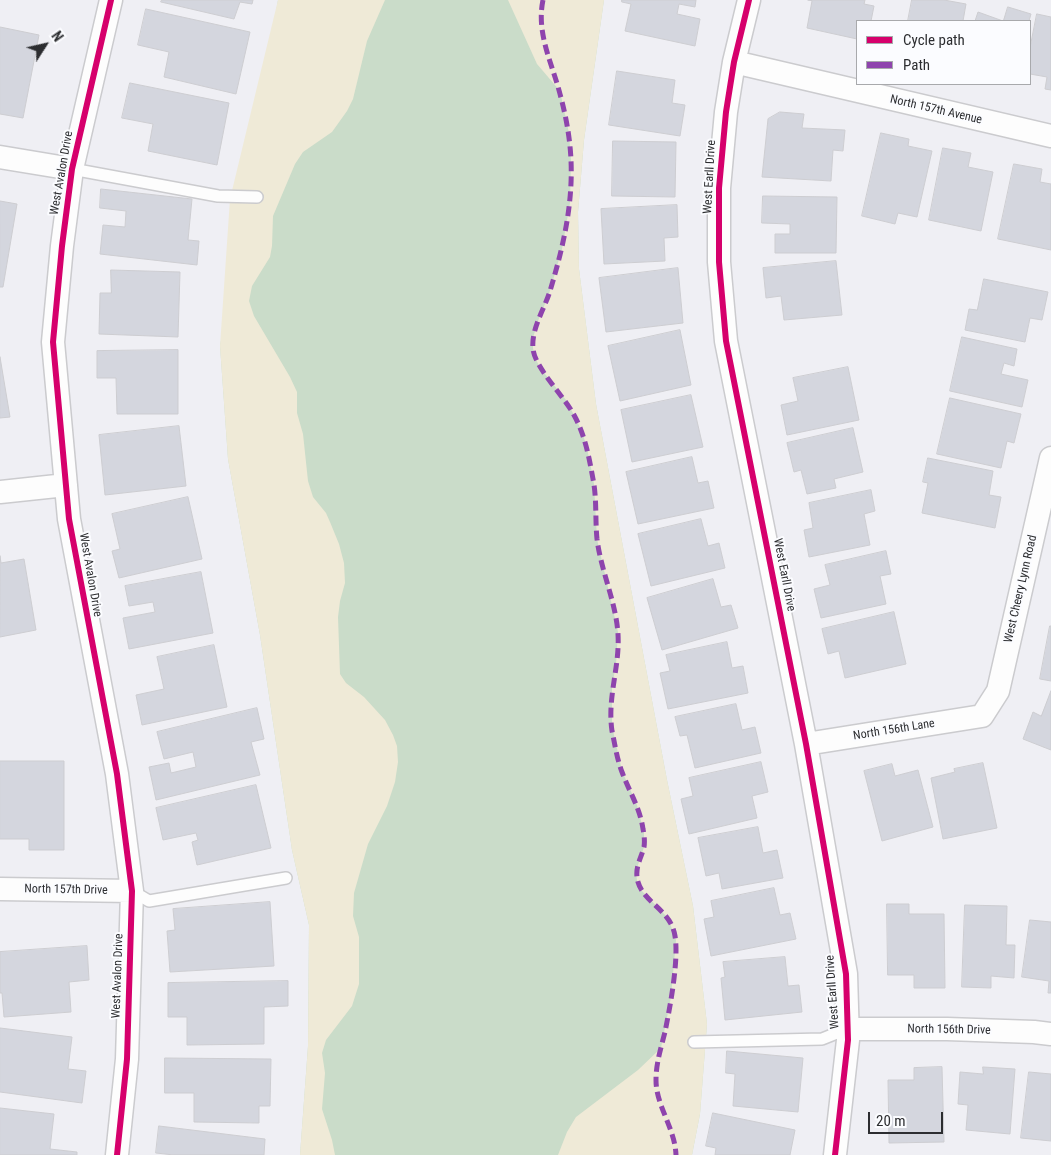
<!DOCTYPE html>
<style>
body{margin:0}
#map{position:relative;width:1051px;height:1155px;overflow:hidden;background:#efeff4;font-family:"Roboto Condensed",sans-serif}
canvas{display:block}
.legend{position:absolute;left:856px;top:20px;width:175px;height:65px;box-sizing:border-box;background:#fbfcff;border:1px solid #a8a9ac;margin:0;padding:6px 9px;list-style:none;font-size:15px;color:#2c2d30}
.legend li{display:flex;align-items:center;gap:10px;height:25px}
.legend b{width:25px;border:1px solid #a8a9ac}
.north{position:absolute;left:20px;top:20px;width:50px;height:50px;-webkit-text-stroke:4px #fbfcff;paint-order:stroke;rotate:55deg;font-size:14px;font-weight:700;line-height:20px;text-align:center;color:#2c2d30}
.north::after{content:'';display:block;margin:auto;width:18px;height:22px;background:#2c2d30;clip-path:polygon(50% 0,100% 100%,50% 72%,0 100%)}
.scale{position:absolute;left:868px;top:1112px;width:75px;height:22px;box-sizing:border-box;border:2px solid #2c2d30;border-top:0;padding-left:6px;font-size:15px;line-height:18px;white-space:nowrap;color:#2c2d30;-webkit-text-stroke:4px #fbfcff;paint-order:stroke}
</style>
<div id="map">
<canvas width="1051" height="1155"></canvas>
<ul class="legend">
<li><b style="height:6px;background:#d6006c"></b>Cycle path</li>
<li><b style="height:6px;background:#8e44ad"></b>Path</li>
</ul>
<div class="north">N</div>
<div class="scale">20 m</div>
</div>
<script>
const ctx = document.querySelector('canvas').getContext('2d');
ctx.lineJoin = 'round';
function paint(path, color) {
  ctx.fillStyle = color;
  ctx.fill(path, 'evenodd');
}
function stroke(path, color, width, dash) {
  ctx.strokeStyle = color;
  ctx.lineWidth = width;
  ctx.lineCap = dash ? 'butt' : 'round';
  ctx.setLineDash(dash || []);
  ctx.stroke(path);
}
function drawText(font, color, halo, rows, align = 'center') {
  ctx.font = font + ' "Roboto Condensed",sans-serif';
  ctx.lineWidth = 4;
  ctx.setLineDash([]);
  ctx.textBaseline = 'middle';
  ctx.strokeStyle = halo;
  ctx.fillStyle = color;
  for (const [text, x, y, turn = 0] of rows) {
    ctx.save();
    ctx.translate(x, y);
    ctx.rotate((+turn || 0) * Math.PI / 180);
    ctx.textAlign = isNaN(turn) ? turn : align;
    if (halo) ctx.strokeText(text, 0, 0);
    ctx.fillText(text, 0, 0);
    ctx.restore();
  }
}
const green = new Path2D(`
 M278,0H604L584,140L578,212L579,269L596,404L667,780L693,906L707,1024L700,1114L692,1155H300L308,1046L309,925L292,850L260,635L228,459L220,346Z`);
const sand = new Path2D(`
 M278,0H385L367,41L353,99L347,111L332,132L303,152L295,164L273,216L272,246L270,257L252,286L249,301L254,316L290,377L297,392V413L303,434L308,481L313,497L326,513L330,522L339,544L344,563L345,583L340,601L338,617L340,674L346,683L364,697L385,720L393,735L397,746L398,762L395,782L387,806L368,844L354,893L353,916L359,937V984L352,1006L326,1040L322,1053L325,1073L322,1109L332,1140L335,1155H300L308,1046L309,925L292,850L260,635L228,459L220,346L230,199Z
 M508,0H604L584,140L578,212L579,269L596,404L667,780L693,906L707,1024L700,1114L692,1155H558L567,1132L576,1117L638,1070L661,1048L671,997L676,940L668,918L641,890L637,881L636,871L644,847V833L637,805L622,771L612,726V686L616,665L618,632L597,539L594,484L589,457L583,434L575,417L566,400L541,369L535,358L533,348V338L538,321L549,294L562,249L570,203L571,160L569,133L560,91L537,64Z`);
const building = new Path2D(`
 M162,0H253L252,4L240,2L234,19L161,2Z
 M622,0H696L695,7L679,4L677,14L700,19L695,46L625,31L631,4L622,2Z
 M808,0H865L864,4L874,6L871,21H857V39L807,28L812,1Z
 M912,0H944L966,4L963,21H908Z
 M1008,7L1031,14L1029,21H975L978,12L1003,21Z
 M146,9L250,32L236,94L164,77L169,52L138,45Z
 M1037,14L1051,17V90L1045,89L1047,77L1030,74V48Z
 M0,27L39,35L23,118L0,114Z
 M617,71L675,80L672,103L685,105L680,136L609,125Z
 M130,83L229,103L217,165L148,151L153,124L122,118Z
 M780,112L804,114L802,128L845,130L843,151L833,150L831,181L762,177L768,119Z
 M881,133L909,139L908,146L932,151L917,217L898,213L895,224L862,216Z
 M613,141L676,142L675,197L612,196Z
 M943,148L971,153L968,167L993,172L981,231L929,220Z
 M1014,164L1042,169L1040,182L1051,184V250L998,239Z
 M101,189L192,199L188,240L199,241L197,265L100,254L103,225L125,227L126,211L100,208Z
 M763,196L837,197L836,253H775V234H790V224L762,223Z
 M0,201L17,204L3,287H0Z
 M677,205L678,237L664,238L665,261L604,264L601,209Z
 M836,261L842,315L784,320L781,296L766,298L763,268Z
 M678,268L683,323L606,332L599,278Z
 M111,270L180,272L178,337L99,334L100,293H111Z
 M984,279L1048,292L1042,320L1030,318L1025,342L965,330L969,309L977,310Z
 M680,330L691,385L620,401L608,346Z
 M962,337L1017,349L1014,366L1004,363L1001,374L1028,380L1022,407L950,391Z
 M178,350V414H117L116,378H97V351Z
 M0,357L10,417L0,418Z
 M848,367L859,420L787,435L781,405L798,401L793,378Z
 M691,395L703,447L632,462L621,410Z
 M950,398L1021,414L1014,443L1007,441L1001,468L937,454Z
 M179,426L186,486L105,495L99,435Z
 M853,428L863,472L834,479L836,488L807,494L801,470L794,472L787,443Z
 M692,457L698,483L708,481L714,508L638,524L626,472Z
 M928,458L993,471L989,495L1001,497L995,528L922,513L928,483L923,482Z
 M871,490L875,511L864,514L870,545L809,557L804,530L813,528L809,503Z
 M188,497L202,559L119,578L112,551L120,549L112,514Z
 M701,519L708,546L719,543L725,568L651,586L638,534Z
 M886,551L891,574L880,576L886,604L821,618L814,589L830,585L825,565Z
 M0,556L1,563L24,559L36,630L0,637Z
 M201,572L213,633L129,649L123,618L155,612L153,602L129,606L125,586Z
 M713,579L721,607L731,605L738,628L662,650L647,598Z
 M894,612L906,664L845,678L839,651L828,654L822,629Z
 M1050,626H1051V681L1040,679Z
 M727,642L732,668L743,666L748,693L668,709L660,673L670,671L666,655Z
 M214,645L227,707L142,725L136,695L164,689L157,657Z
 M1051,691V750L1023,739L1033,712L1041,716Z
 M736,704L742,730L755,727L761,753L695,768L687,735L680,736L675,717Z
 M257,708L264,739L251,742L260,775L156,800L149,767L169,763L171,773L196,767L193,752L164,759L157,732Z
 M0,761H64V850H29V839H0Z
 M761,762L768,792L752,796L757,818L689,834L681,799L693,796L689,778Z
 M983,763L997,828L943,839L931,778L955,772L954,769Z
 M892,764L895,776L918,770L933,827L882,841L864,771Z
 M256,785L271,848L197,865L192,842L198,840L196,833L163,840L156,808Z
 M758,827L763,853L777,850L783,878L722,889L719,873L706,876L698,838Z
 M774,888L780,915L790,913L796,939L711,956L704,919L714,917L711,901Z
 M270,902L274,966L170,972L167,931L175,930L173,909Z
 M887,904H909V914H944L945,988H914V975H888Z
 M965,905L1007,906L1006,945H1015L1014,978L991,976V988L962,987Z
 M1030,920L1051,922V993H1048L1049,981L1022,977Z
 M87,946L89,980L69,982L71,1012L4,1017L2,993H0V952Z
 M785,957L788,986L799,985L802,1012L725,1020L721,978L725,977L723,962Z
 M288,981V1006L264,1007V1044L187,1045V1017H168V983Z
 M0,1028L72,1037L68,1069L86,1071L82,1103L0,1092Z
 M727,1051L803,1058L798,1112L733,1106L735,1074L726,1073Z
 M165,1058L271,1059L270,1106H259V1123L194,1122V1093H165Z
 M942,1067L944,1142L889,1143L888,1080H914V1068Z
 M983,1067L1015,1069L1010,1134L966,1130L968,1105L958,1104L960,1072L983,1074Z
 M1029,1072L1051,1074V1141L1021,1138Z
 M0,1108L54,1114L50,1149L77,1152V1155H0Z
 M713,1113L795,1130L790,1155H715L716,1148L706,1146Z
 M159,1126L265,1139L264,1155H174L156,1153Z`);
const lane = new Path2D(`
 M72,169L218,196L257,197
 M132,891L149,901L286,878
 M694,1042L822,1039L847,1029`);
const street = new Path2D(`
 M111,0L72,169L62,246L53,342L69,519L117,774L132,891L127,1059L117,1155
 M749,0L734,62L726,112L719,188V262L726,341L806,744L846,974L848,1040L835,1155
 M734,62L1051,136
 M0,157L72,169
 M0,492L66,485
 M806,744L982,716L998,691L1051,458
 M0,889L132,891
 M847,1029H947L1034,1032L1051,1034`);
const quiet = new Path2D(`
 M543,0C536,33 552,63 560,94C566,116 570,138 571,160C573,205 563,248 550,291C544,310 531,329 533,349C535,368 564,396 574,415C585,435 589,457 593,479C597,499 595,519 597,539C601,571 616,602 618,634C620,667 607,697 612,731C615,745 617,759 622,772C629,791 640,808 643,829C644,834 645,841 644,847C641,859 634,868 638,882C644,903 671,910 675,936C679,960 670,1007 665,1032C661,1048 656,1063 656,1080C656,1106 675,1128 676,1155`);
const cycleway = new Path2D(`
 M111,0L72,169L62,246L53,342L69,519L117,774L132,891L127,1059L117,1155
 M749,0L734,62L726,112L719,188V262L726,341L806,744L846,974L848,1040L835,1155`);
const streetNames = [
 ["North 157th Avenue",936,110,13],
 ["West Avalon Drive",62,173,-80],
 ["West Earll Drive",710,177,-87],
 ["West Avalon Drive",90,575,80],
 ["West Earll Drive",784,575,79],
 ["West Cheery Lynn Road",1021,589,-77],
 ["North 156th Lane",894,730,-9],
 ["North 157th Drive",66,890,1],
 ["West Avalon Drive",118,976,-88],
 ["West Earll Drive",833,992,-94],
 ["North 156th Drive",949,1030,1]
];
paint(green, '#cadcc9');
paint(sand, '#efead7');
paint(building, '#d4d6de');
stroke(building, '#cdcdd1', 1);
stroke(lane, '#cbcbce', 14);
stroke(street, '#cbcbce', 25);
stroke(lane, '#fdfdfd', 11);
stroke(street, '#fdfdfd', 22);
stroke(quiet, '#8e44ad', 5, [10, 5]);
stroke(cycleway, '#d6006c', 6);
drawText('12px', '#2c2d30', '#fbfcff', streetNames);
</script>
